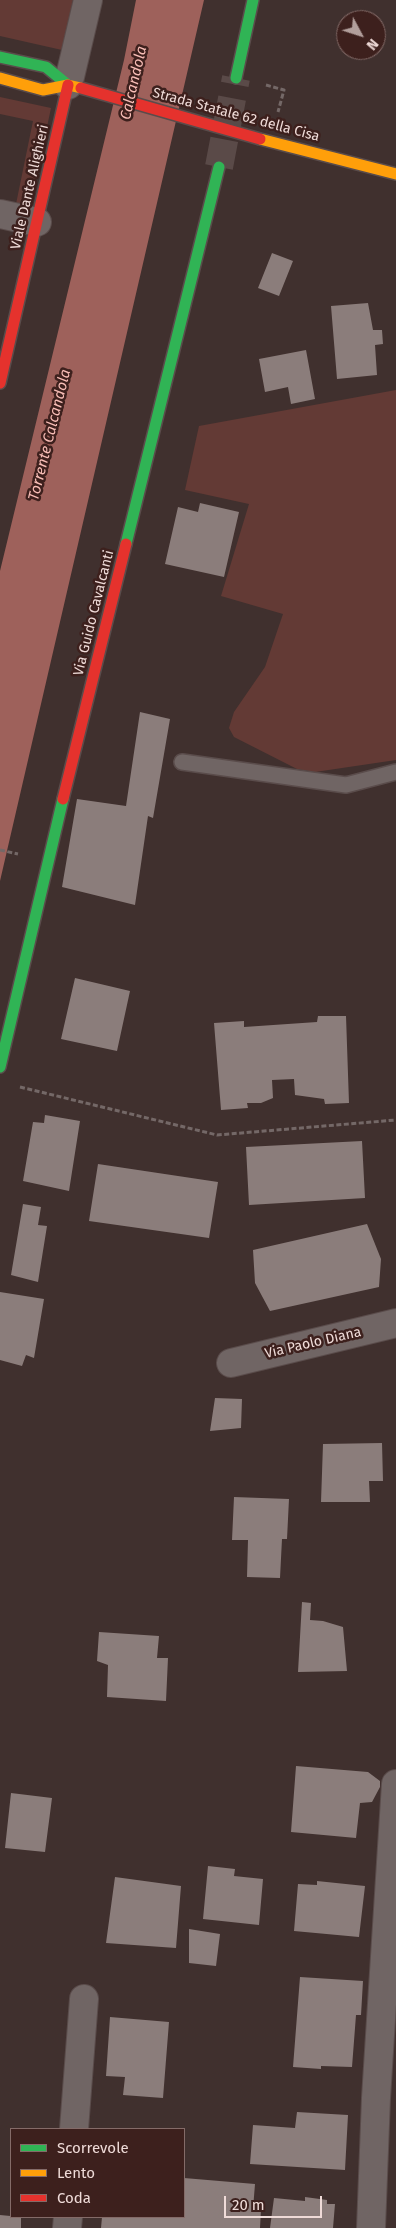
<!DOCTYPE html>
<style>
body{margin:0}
#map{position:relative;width:396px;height:2228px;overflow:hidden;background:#40302e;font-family:"Fira Sans",sans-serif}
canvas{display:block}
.legend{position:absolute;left:10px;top:2128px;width:175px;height:90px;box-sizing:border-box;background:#3d201d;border:1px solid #846b68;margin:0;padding:6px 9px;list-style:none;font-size:15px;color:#efdbd8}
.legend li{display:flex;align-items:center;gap:10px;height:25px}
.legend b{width:25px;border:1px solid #846b68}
.north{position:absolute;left:336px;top:10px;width:50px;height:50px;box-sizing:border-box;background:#3d201d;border:1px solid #846b68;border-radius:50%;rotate:130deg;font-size:14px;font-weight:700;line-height:20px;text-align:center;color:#efdbd8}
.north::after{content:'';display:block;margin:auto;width:18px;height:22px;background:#b29f9c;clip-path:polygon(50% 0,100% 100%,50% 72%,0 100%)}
.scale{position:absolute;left:224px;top:2196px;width:98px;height:22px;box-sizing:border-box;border:2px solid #efdbd8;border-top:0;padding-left:6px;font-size:15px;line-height:18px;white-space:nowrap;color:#efdbd8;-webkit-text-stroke:4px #3d201d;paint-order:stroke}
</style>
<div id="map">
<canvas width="396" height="2228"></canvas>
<ul class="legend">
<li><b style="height:6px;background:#30b455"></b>Scorrevole</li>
<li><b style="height:6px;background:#ff9f0a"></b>Lento</li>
<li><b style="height:6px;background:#e5322d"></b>Coda</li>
</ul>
<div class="north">N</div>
<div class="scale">20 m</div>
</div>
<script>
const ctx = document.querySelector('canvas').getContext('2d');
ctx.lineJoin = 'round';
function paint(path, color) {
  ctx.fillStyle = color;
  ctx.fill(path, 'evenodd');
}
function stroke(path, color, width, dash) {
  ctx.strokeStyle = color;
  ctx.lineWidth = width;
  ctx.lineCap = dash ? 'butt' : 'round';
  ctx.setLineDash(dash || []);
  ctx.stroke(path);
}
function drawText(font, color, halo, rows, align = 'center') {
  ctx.font = font + ' "Fira Sans",sans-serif';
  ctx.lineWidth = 5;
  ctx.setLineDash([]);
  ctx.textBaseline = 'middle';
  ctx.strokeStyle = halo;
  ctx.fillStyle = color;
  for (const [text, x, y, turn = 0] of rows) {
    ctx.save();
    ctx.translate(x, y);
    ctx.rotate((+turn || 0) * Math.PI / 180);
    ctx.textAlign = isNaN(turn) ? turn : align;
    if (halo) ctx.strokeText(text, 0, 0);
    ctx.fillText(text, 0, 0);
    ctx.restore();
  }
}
const green = new Path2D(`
 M0,0H73L62,50L0,36Z
 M0,97L51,108L30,207L16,204L33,121L0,114Z
 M396,390V760L315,772L297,769L234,737L229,728L234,712L265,667L283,614L221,596L249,504L185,490L199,426Z`);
const water = new Path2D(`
 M136,0H204L0,881V571L124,60Z`);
const building = new Path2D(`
 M272,253L293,261L279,296L258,288Z
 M368,303L373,330H382L383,344L375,345L377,375L337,379L331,306Z
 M306,350L315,399L291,404L288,387L265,392L259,359Z
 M200,503L239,512L224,577L165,564L178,507L198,512Z
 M140,712L170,719L153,818L148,816L135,905L62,887L77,799L126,806Z
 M75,978L130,991L117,1051L61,1039Z
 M318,1016H346L349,1103L325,1104L324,1099L295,1095L294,1079L272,1080L273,1098L261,1103H247L248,1108L221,1110L214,1023L244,1021V1027L317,1022Z
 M45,1115L80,1121L69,1191L23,1181L33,1122L44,1123Z
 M362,1141L365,1198L249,1205L246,1147Z
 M98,1164L218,1182L209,1238L89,1221Z
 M23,1204L41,1207L38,1225L47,1226L38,1282L11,1275Z
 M367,1224L381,1259L379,1287L270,1311L255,1283L253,1250Z
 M0,1292L44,1299L34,1358L26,1355L22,1366L0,1360Z
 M215,1398L242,1399L241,1428L210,1431Z
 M382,1443L383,1481H369L370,1502H321L323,1444Z
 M234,1497L289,1499L287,1539H282L280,1578L247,1577L248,1540H232Z
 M302,1602L311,1603L310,1620L323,1621L343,1627L347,1671L298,1672Z
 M99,1632L159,1636L157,1658H168L166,1701L107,1697L108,1665L97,1661Z
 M296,1766L368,1772L380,1781V1787L372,1802L360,1803L356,1838L291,1832Z
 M11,1793L52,1798L45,1852L5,1848Z
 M208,1866L235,1869L234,1876L263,1879L259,1925L203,1919Z
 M115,1877L181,1886L176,1948L106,1943Z
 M317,1881L365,1886L359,1937L294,1931L298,1884L317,1885Z
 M189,1929L220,1934L216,1966L189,1963Z
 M300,1977L363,1981L361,2015H356L352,2067L321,2066V2069L293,2067Z
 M110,2017L169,2022L163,2098L123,2095L125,2077L106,2076Z
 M297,2112L348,2115L345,2170L250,2164L253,2125L295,2128Z
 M184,2178L255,2184L253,2209H261L260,2228H101L102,2217H184Z
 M305,2197L327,2200V2204H335L333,2228H270L274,2198L305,2201Z
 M0,2215L21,2217V2228H0Z`);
const secondaryTunnel = new Path2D(`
 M219,167L236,78`);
const path = new Path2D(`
 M266,85L284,90L278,112
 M0,850L18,854
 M20,1087L217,1135L396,1120`);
const lane = new Path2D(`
 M182,762L346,785L396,772`);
const street = new Path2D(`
 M68,85L88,0
 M0,214L37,222
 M231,1363L396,1323
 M74,2129L84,1999
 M67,2228L68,2217
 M371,2228L376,2098L396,1784`);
const fast = new Path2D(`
 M0,57L46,67L68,85
 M236,78L253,0
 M126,544L219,167
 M0,1067L63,799`);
const slow = new Path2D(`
 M0,78L43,90L68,85L81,88
 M260,139L396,174`);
const jam = new Path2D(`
 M0,383L68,85
 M63,799L126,544`);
const jamBridge = new Path2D(`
 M81,88L260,139`);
const streetNames = [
 ["Strada Statale 62 della Cisa",236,115,15],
 ["Viale Dante Alighieri",30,187,-77],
 ["Via Guido Cavalcanti",94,613,-76],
 ["Via Paolo Diana",313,1343,-13]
];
const waterNames = [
 ["Calcandola",134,83,-77],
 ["Torrente Calcandola",50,435,-76]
];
paint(green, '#633a35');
paint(water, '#9e615b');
paint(building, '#8b7d7b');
stroke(secondaryTunnel, '#5a4a48', 28, [28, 14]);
stroke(lane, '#5a4c4b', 18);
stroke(street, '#5a4c4b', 30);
stroke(fast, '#5a4c4b', 14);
stroke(slow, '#5a4c4b', 14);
stroke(jam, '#5a4c4b', 14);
stroke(path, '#746867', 3, [5, 2.5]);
stroke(lane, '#706564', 15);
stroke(street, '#706564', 28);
stroke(fast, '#30b455', 11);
stroke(slow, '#ff9f0a', 11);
stroke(jam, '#e5322d', 11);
stroke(jamBridge, '#5a4c4b', 14, []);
stroke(jamBridge, '#e5322d', 11);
drawText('14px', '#efdbd8', '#3d201d', streetNames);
drawText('italic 15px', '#f8bdb6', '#3d201d', waterNames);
</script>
